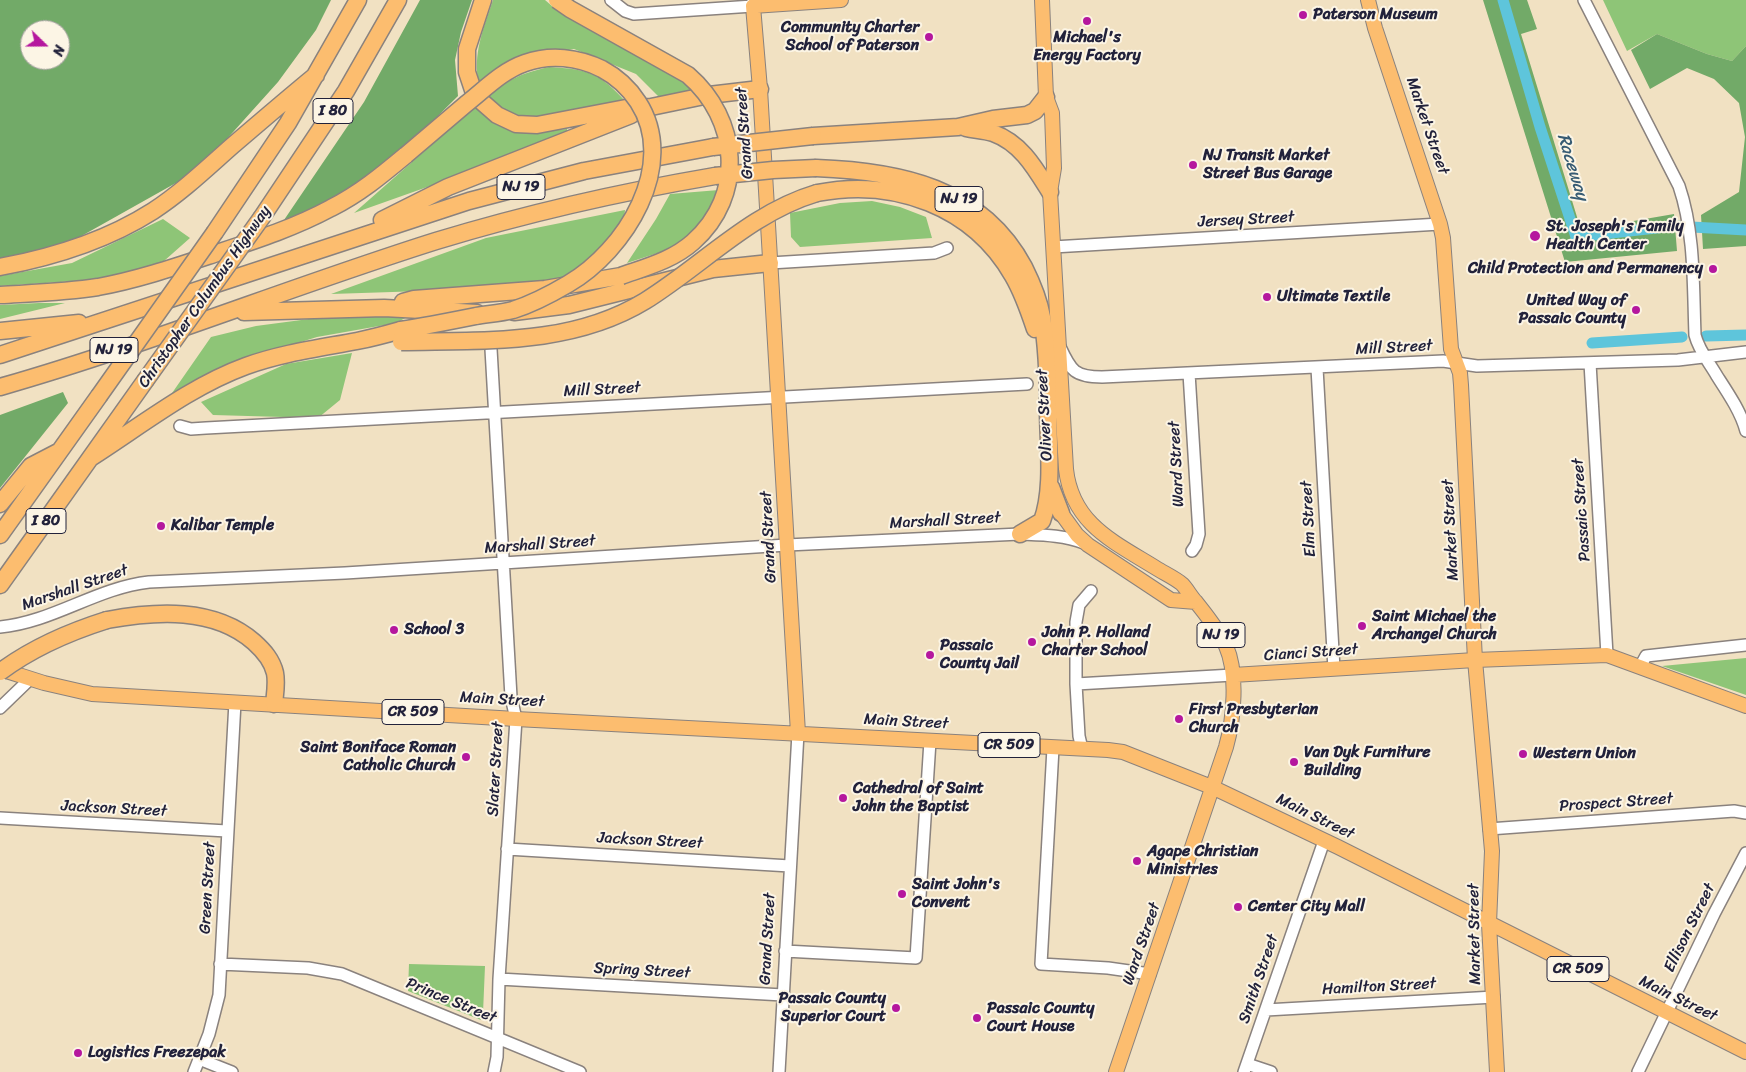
<!DOCTYPE html>
<style>
body{margin:0}
#map{position:relative;width:1746px;height:1072px;overflow:hidden;background:#f1e1c2;font-family:Sriracha,sans-serif}
canvas{display:block}
.north{position:absolute;left:20px;top:20px;width:50px;height:50px;box-sizing:border-box;background:#fcf5e5;border:1px solid #a5a1a1;border-radius:50%;rotate:112deg;font-size:14px;font-weight:700;line-height:20px;text-align:center;color:#22223b}
.north::after{content:'';display:block;margin:auto;width:18px;height:22px;background:#b5179e;clip-path:polygon(50% 0,100% 100%,50% 72%,0 100%)}
</style>
<div id="map">
<canvas width="1746" height="1072"></canvas>
<div class="north">N</div>
</div>
<script>
const ctx = document.querySelector('canvas').getContext('2d');
ctx.lineJoin = 'round';
function paint(path, color) {
  ctx.fillStyle = color;
  ctx.fill(path, 'evenodd');
}
function stroke(path, color, width, dash) {
  ctx.strokeStyle = color;
  ctx.lineWidth = width;
  ctx.lineCap = dash ? 'butt' : 'round';
  ctx.setLineDash(dash || []);
  ctx.stroke(path);
}
function drawText(font, color, halo, rows, align = 'center') {
  ctx.font = font + ' Sriracha,sans-serif';
  ctx.lineWidth = 4;
  ctx.setLineDash([]);
  ctx.textBaseline = 'middle';
  ctx.strokeStyle = halo;
  ctx.fillStyle = color;
  for (const [text, x, y, turn = 0] of rows) {
    ctx.save();
    ctx.translate(x, y);
    ctx.rotate((+turn || 0) * Math.PI / 180);
    ctx.textAlign = isNaN(turn) ? turn : align;
    if (halo) ctx.strokeText(text, 0, 0);
    ctx.fillText(text, 0, 0);
    ctx.restore();
  }
}
const green = new Path2D(`
 M493,0H545L552,6L700,88L659,97L636,74L574,49L516,60L479,84C472,55 484,27 493,0Z
 M1603,0H1746V46L1732,61L1707,54L1657,34L1627,51Z
 M549,67C588,69 600,73 627,103L530,120L506,113L487,98C510,78 520,74 549,67Z
 M477,105L530,132L567,129V131L492,164L354,213Z
 M719,190L697,231L673,248L627,263L656,219L670,194Z
 M872,201L900,207L926,217L932,238L800,247L791,237L790,213L840,203Z
 M625,210L624,221L588,260L557,282L515,288L331,294L486,238Z
 M163,219L190,238L164,261L106,279L0,286V276L72,263Z
 M39,303H65L0,319V305Z
 M409,316L396,323L317,337L220,367L170,396L211,337L256,326L324,317Z
 M352,353L340,400L318,418L213,415L201,402L286,364Z
 M1746,658V695L1662,666Z
 M409,964L485,966L483,1013L481,1020L408,991Z`);
const forest = new Path2D(`
 M0,0H331L316,30L278,82L199,170L53,252L0,261ZM30,30H60V60H30Z
 M420,0H472L461,32L455,60L458,96C426,128 392,163 354,188C332,202 307,211 284,220L364,102Z
 M1483,0H1527L1537,29L1521,34L1581,230L1674,214L1677,251L1565,262Z
 M1657,34L1707,54L1732,61L1746,46V246L1703,249L1701,215L1739,192L1745,137L1739,103L1714,79L1687,68L1650,89L1631,50Z
 M63,392L68,403L0,488V415Z`);
const canal = new Path2D(`
 M1503,0L1540,127L1576,237L1674,226L1746,230
 M1706,336L1746,335
 M1592,343L1682,337`);
const minor = new Path2D(`
 M611,0L625,11L634,14L753,6V0
 M1584,0L1679,186C1695,233 1693,285 1695,335C1699,351 1709,362 1717,376C1728,393 1741,412 1746,431
 M1053,247L1440,224
 M770,263L934,253L947,248
 M1060,347C1071,371 1075,377 1102,377L1443,361L1477,366L1678,360L1746,352
 M491,349L511,697L516,719L499,979L497,1057L494,1072
 M1590,363L1607,655
 M1317,368L1334,669
 M1189,373L1199,534L1196,545L1192,551
 M180,426L191,429L206,428L1027,384
 M0,627C53,622 96,588 149,582L345,573L787,545L1020,534C1042,535 1063,535 1084,543
 M1640,667L1646,656L1746,645
 M1076,684L1233,675
 M0,708L30,679
 M1053,748L1041,964L1108,968L1150,974
 M1082,749L1079,736L1076,684V622L1079,605L1091,591
 M0,818L227,831
 M1489,829L1734,811L1746,813
 M507,849L790,866
 M785,951L916,958L930,741
 M220,964L308,968L342,974L580,1072
 M499,979L783,995
 M1266,1010L1494,997
 M199,1059L232,1072
 M1247,1064L1271,1072
 M194,1072L209,1034L219,995L235,702
 M779,1072L798,733
 M1244,1072L1324,841
 M1638,1072L1714,914L1746,853`);
const major = new Path2D(`
 M1042,0L1046,97L1052,113L1054,168L1050,192L1066,469C1072,524 1114,542 1156,568C1164,573 1175,578 1182,584C1187,589 1191,597 1196,602C1207,616 1218,629 1226,646C1238,673 1234,719 1226,747L1116,1072
 M1368,0L1375,28L1440,224L1443,238L1451,349L1460,373L1461,385L1475,660L1492,851L1489,924L1497,1072
 M1061,513L1077,535L1088,545L1171,600L1196,602
 M0,669L44,683L92,694L516,719L1108,750L1123,752L1214,788L1338,847L1746,1052
 M1233,675L1475,660L1607,655L1746,706
 M798,733L760,89L753,6L841,0`);
const highway = new Path2D(`
 M483,0L467,49V72L474,93L481,101L497,115L516,124L537,125L626,108L651,107L709,95L760,89
 M966,128C975,130 984,130 993,133C1021,143 1035,168 1050,192
 M813,136L958,127L993,119L1027,115L1035,111L1046,97
 M816,168C899,171 981,187 1024,267C1032,283 1039,300 1042,317C1047,347 1048,378 1048,408C1048,443 1054,489 1042,521L1020,534
 M817,193C894,178 973,206 1013,276C1023,293 1029,311 1035,329
 M262,217L346,91L398,0
 M382,220L448,187L631,115
 M215,232L288,123L358,0
 M0,267C54,257 106,241 153,211C182,192 206,169 232,146C260,122 288,98 316,75
 M0,295C33,293 66,292 98,287C136,280 172,268 208,256C250,242 292,229 331,208C359,194 382,175 406,155
 M403,302L414,299L545,289L621,276
 M244,312L384,308L477,313
 M514,312L569,305L713,269L770,263
 M0,331L79,323
 M0,355L469,201L584,171L713,147
 M0,387C147,345 290,287 436,241C528,213 621,192 715,176
 M92,457C142,425 191,386 246,366C282,353 320,348 357,341C372,338 387,334 401,330
 M1051,487L1061,513
 M0,504L31,466L58,452
 M0,535L99,396
 M0,585L145,381
 M107,620C156,611 214,607 254,642C264,651 272,660 275,673C277,683 275,694 274,704`);
const highwayBridge = new Path2D(`
 M557,0L570,9L688,75C739,119 746,195 693,242C673,260 646,267 621,276
 M713,147L813,136
 M715,176L773,170L816,168
 M401,330C426,326 451,321 476,316C488,314 501,313 513,310C532,304 551,294 568,284C625,251 679,165 638,102C629,88 617,77 602,69C578,57 550,54 525,63C502,71 485,89 466,104C446,121 426,138 406,155
 M401,342C484,340 571,346 645,301C703,265 750,213 817,193
 M145,381L262,217
 M99,396L215,232
 M0,672C32,648 69,632 107,620`);
const markers = [
 [1303,15,5,"#b5179e"],
 [1087,21,5,"#b5179e"],
 [929,37,5,"#b5179e"],
 [1193,165,5,"#b5179e"],
 [1535,236,6,"#b5179e"],
 [1713,269,5,"#b5179e"],
 [1267,297,5,"#b5179e"],
 [1636,310,5,"#b5179e"],
 [161,526,5,"#b5179e"],
 [1362,626,5,"#b5179e"],
 [394,630,5,"#b5179e"],
 [1032,642,5,"#b5179e"],
 [930,655,5,"#b5179e"],
 [1179,719,5,"#b5179e"],
 [1523,754,5,"#b5179e"],
 [466,757,5,"#b5179e"],
 [1294,762,5,"#b5179e"],
 [843,798,5,"#b5179e"],
 [1137,861,5,"#b5179e"],
 [902,894,5,"#b5179e"],
 [1238,907,5,"#b5179e"],
 [896,1008,5,"#b5179e"],
 [977,1018,5,"#b5179e"],
 [78,1053,5,"#b5179e"]
];
const shields = [
 [333,111,40],
 [521,187,48],
 [959,199,48],
 [114,350,48],
 [46,521,40],
 [1221,635,48],
 [413,712,62],
 [1009,745,62],
 [1578,969,62]
];
const shieldNames = [
 ["I 80",333,111],
 ["NJ 19",521,187],
 ["NJ 19",959,199],
 ["NJ 19",114,350],
 ["I 80",46,521],
 ["NJ 19",1221,635],
 ["CR 509",413,712],
 ["CR 509",1009,745],
 ["CR 509",1578,969]
];
const poiNames = [
 ["Paterson Museum",1313,15],
 ["Community Charter",919,28,"right"],
 ["School of Paterson",919,46,"right"],
 ["Michael's",1087,38,"center"],
 ["Energy Factory",1087,56,"center"],
 ["NJ Transit Market",1203,156],
 ["Street Bus Garage",1203,174],
 ["St. Joseph's Family",1546,227],
 ["Health Center",1546,245],
 ["Child Protection and Permanency",1703,269,"right"],
 ["Ultimate Textile",1277,297],
 ["United Way of",1626,301,"right"],
 ["Passaic County",1626,319,"right"],
 ["Kalibar Temple",171,526],
 ["Saint Michael the",1372,617],
 ["Archangel Church",1372,635],
 ["School 3",404,630],
 ["John P. Holland",1042,633],
 ["Charter School",1042,651],
 ["Passaic",940,646],
 ["County Jail",940,664],
 ["First Presbyterian",1189,710],
 ["Church",1189,728],
 ["Saint Boniface Roman",456,748,"right"],
 ["Catholic Church",456,766,"right"],
 ["Van Dyk Furniture",1304,753],
 ["Building",1304,771],
 ["Western Union",1533,754],
 ["Cathedral of Saint",853,789],
 ["John the Baptist",853,807],
 ["Agape Christian",1147,852],
 ["Ministries",1147,870],
 ["Saint John's",912,885],
 ["Convent",912,903],
 ["Center City Mall",1248,907],
 ["Passaic County",886,999,"right"],
 ["Superior Court",886,1017,"right"],
 ["Passaic County",987,1009],
 ["Court House",987,1027],
 ["Logistics Freezepak",88,1053]
];
const streetNames = [
 ["Market Street",1427,126,71],
 ["Grand Street",745,133,-94],
 ["Jersey Street",1246,220,-3],
 ["Christopher Columbus Highway",205,297,-55],
 ["Mill Street",1394,348,-3],
 ["Mill Street",602,390,-3],
 ["Oliver Street",1045,415,-93],
 ["Ward Street",1177,464,-93],
 ["Passaic Street",1582,510,-94],
 ["Elm Street",1309,519,-93],
 ["Marshall Street",945,521,-3],
 ["Market Street",1451,530,-93],
 ["Grand Street",769,537,-93],
 ["Marshall Street",540,545,-4],
 ["Marshall Street",75,588,-19],
 ["Cianci Street",1311,653,-4],
 ["Main Street",502,700,3],
 ["Main Street",906,722,3],
 ["Slater Street",496,769,-87],
 ["Prospect Street",1616,803,-4],
 ["Jackson Street",114,809,3],
 ["Main Street",1315,817,26],
 ["Jackson Street",650,841,3],
 ["Green Street",208,888,-87],
 ["Ellison Street",1690,928,-64],
 ["Market Street",1475,934,-91],
 ["Grand Street",768,939,-87],
 ["Ward Street",1142,944,-71],
 ["Spring Street",642,971,3],
 ["Smith Street",1259,979,-71],
 ["Hamilton Street",1379,987,-3],
 ["Main Street",1678,999,26],
 ["Prince Street",451,1001,22]
];
const waterNames = [
 ["Raceway",1572,167,73]
];
paint(green, '#8ec577');
paint(forest, '#72aa68');
stroke(canal, '#5ec5db', 11);
stroke(minor, '#8a827e', 14);
stroke(major, '#8a827e', 16);
stroke(highway, '#8a827e', 19);
stroke(minor, '#fff', 11);
stroke(major, '#fcbd6f', 14);
stroke(highway, '#fcbd6f', 16);
stroke(highwayBridge, '#8a827e', 19, []);
stroke(highwayBridge, '#fcbd6f', 16);
for (const [x, y, r, color] of markers) {
  const dot = new Path2D();
  dot.arc(x, y, r, 0, 2 * Math.PI);
  ctx.fillStyle = color;
  ctx.fill(dot);
  stroke(dot, '#fcf5e5', 2);
}
for (const [x, y, w] of shields) {
  const box = new Path2D();
  box.roundRect(x - w / 2, y - 12.5, w, 25, 4);
  ctx.fillStyle = '#fcf5e5';
  ctx.fill(box);
  stroke(box, '#22223b', 1);
}
drawText('bold 15px', '#22223b', null, shieldNames);
drawText('bold 16px', '#22223b', '#fcf5e5', poiNames, 'left');
drawText('16px', '#22223b', '#fcf5e5', streetNames);
drawText('italic 18px', '#375b73', '#fcf5e5', waterNames);
</script>
